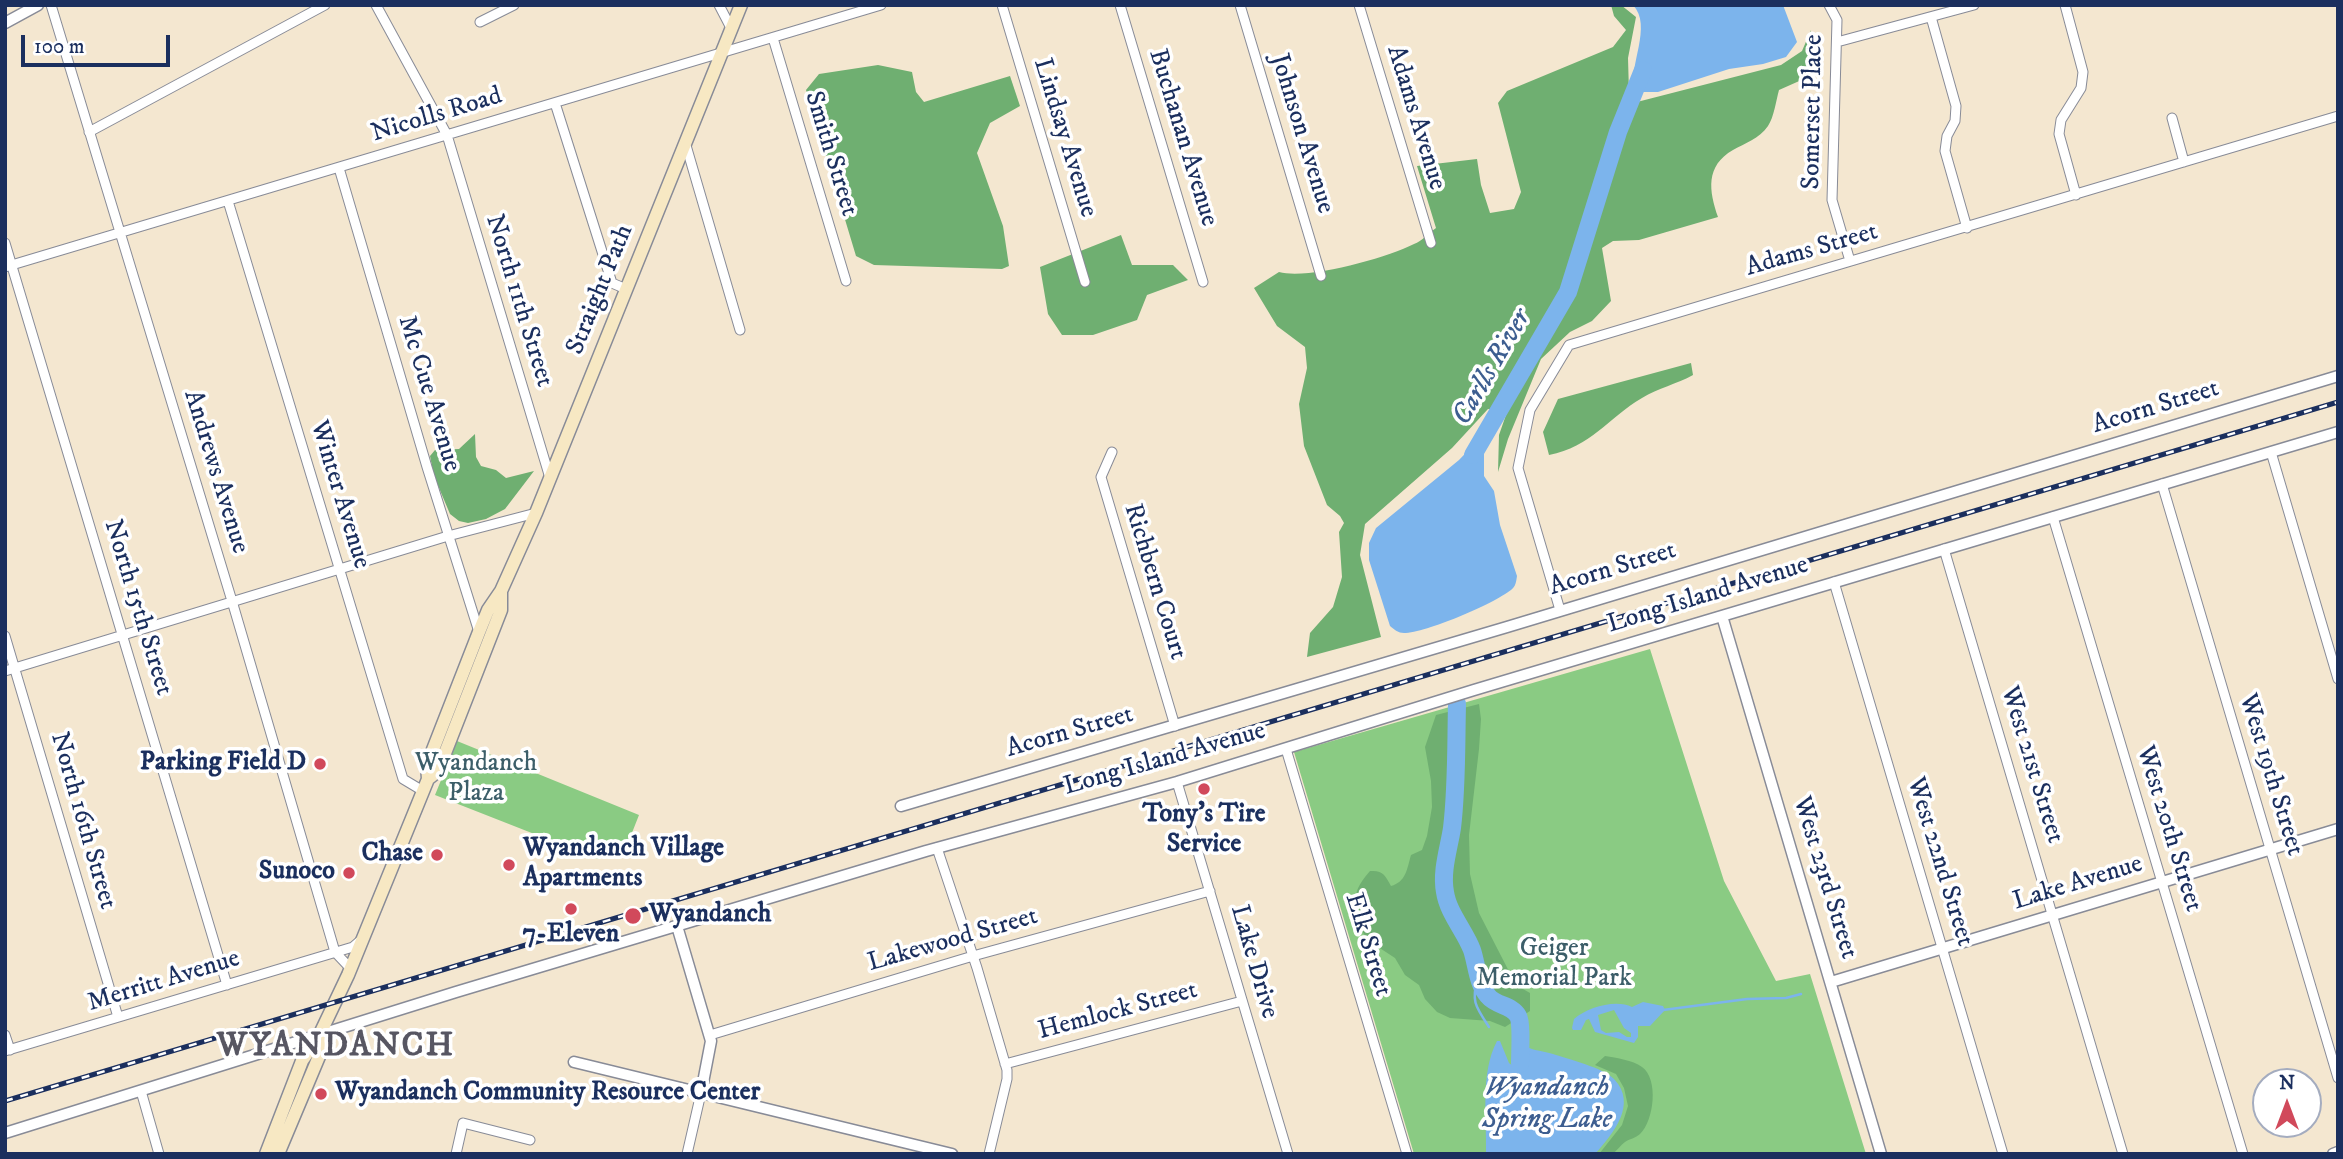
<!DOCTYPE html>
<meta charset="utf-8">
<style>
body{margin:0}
#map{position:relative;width:2343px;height:1159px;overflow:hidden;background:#f4e7d0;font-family:"IM FELL DW Pica",serif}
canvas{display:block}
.frame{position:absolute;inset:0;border:7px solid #1b2f5e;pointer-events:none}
.north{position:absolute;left:2252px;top:1068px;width:70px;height:70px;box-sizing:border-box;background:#fff;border:2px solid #a4acbf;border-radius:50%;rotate:0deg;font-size:19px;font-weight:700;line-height:28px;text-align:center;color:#1b2f5e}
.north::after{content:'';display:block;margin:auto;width:24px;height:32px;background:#d1495b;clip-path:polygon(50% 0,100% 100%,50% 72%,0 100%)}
.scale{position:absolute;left:21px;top:35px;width:149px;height:32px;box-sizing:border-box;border:4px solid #1b2f5e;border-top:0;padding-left:9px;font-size:21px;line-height:24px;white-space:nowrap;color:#1b2f5e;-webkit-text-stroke:5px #fff;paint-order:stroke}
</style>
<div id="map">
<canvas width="2343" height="1159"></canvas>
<div class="frame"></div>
<div class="north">N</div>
<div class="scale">100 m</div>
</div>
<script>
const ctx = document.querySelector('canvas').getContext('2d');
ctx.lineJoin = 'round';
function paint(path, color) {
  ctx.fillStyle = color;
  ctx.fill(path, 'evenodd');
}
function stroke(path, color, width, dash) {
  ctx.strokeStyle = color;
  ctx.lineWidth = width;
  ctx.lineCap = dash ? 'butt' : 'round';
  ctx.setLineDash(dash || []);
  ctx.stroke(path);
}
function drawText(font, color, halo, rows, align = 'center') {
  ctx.font = font + ' "IM FELL DW Pica",serif';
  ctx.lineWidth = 7;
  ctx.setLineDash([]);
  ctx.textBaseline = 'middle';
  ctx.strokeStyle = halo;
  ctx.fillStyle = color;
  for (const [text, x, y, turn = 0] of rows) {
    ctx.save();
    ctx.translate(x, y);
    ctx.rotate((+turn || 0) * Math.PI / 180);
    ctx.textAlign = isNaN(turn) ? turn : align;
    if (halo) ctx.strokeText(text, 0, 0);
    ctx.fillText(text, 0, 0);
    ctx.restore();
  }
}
const green = new Path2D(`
 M1650,649L1724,881L1776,981L1810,974L1866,1154H1414L1294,752Z
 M457,741L639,815L626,848L598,859L435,795Z`);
const forest = new Path2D(`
 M1611,5H1621L1636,17L1628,58L1629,93L1625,102H1637L1781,65L1802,51L1811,30L1806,78L1779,90C1776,101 1774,117 1768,126C1759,139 1745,143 1733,150C1705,166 1709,191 1718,217L1639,240L1613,241L1602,248L1611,301L1592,321L1570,332L1541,359L1508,439L1498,472L1499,435L1507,412L1488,409L1452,448L1365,524L1360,555L1381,637L1307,657L1310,633L1333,607L1342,577L1339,532L1344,523L1340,516L1327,505L1304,446L1299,404L1307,368L1305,347L1277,326L1254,288L1279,272C1308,280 1386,258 1414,244C1422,241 1429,233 1436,228L1417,166L1477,159L1481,185L1490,213L1514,209L1521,192L1498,103L1507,91L1613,47L1626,30L1614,16Z
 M878,65L912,72L916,92L924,102L1010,76L1020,106L990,123L977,153L1003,226L1009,266L1002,269L874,265L856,256L806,90L819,74Z
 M1121,235L1132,265H1173L1188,280L1147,295L1137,320L1093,335H1062L1048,314L1040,267Z
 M1691,363L1693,375C1677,384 1658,388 1642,398C1608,418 1591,447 1549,455L1543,432L1558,399Z
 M475,434L476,457L481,466L496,470L506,478L534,471L505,509L486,519L468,523L459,521L450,514L434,476L430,456L435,450L459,449Z
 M1479,704L1481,719L1479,749L1469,835L1470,874L1479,913L1516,985L1530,993V1011L1505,1027L1490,1021L1450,1018L1437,1012L1425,999L1419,985L1405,975L1395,958L1369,941L1359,927C1362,898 1345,900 1370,871C1383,870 1385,875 1391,886C1406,882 1407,869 1411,855L1422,850L1427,836L1432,807L1431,781L1425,747L1436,715Z
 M1605,1056C1617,1058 1632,1060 1642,1067C1659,1079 1654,1121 1640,1134C1636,1138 1629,1139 1625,1142C1621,1145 1617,1150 1613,1154H1599L1622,1125L1628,1106L1624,1088L1616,1074L1595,1065Z`);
const water = new Path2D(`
 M1633,5H1783L1797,42L1786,57L1763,64L1729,69L1658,92H1634C1628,66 1653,26 1633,5Z
 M1484,434V476L1494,491L1500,525L1517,576C1516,582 1516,586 1511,590C1493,604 1426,633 1404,633C1398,633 1395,630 1390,626L1369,560V543L1376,528L1459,460Z
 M1643,1002L1663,1006L1665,1010L1650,1026H1638V1037L1634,1043L1595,1032L1589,1019L1586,1020L1581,1030H1573L1572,1028L1574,1019C1588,1007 1616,999 1632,1007ZM1614,1010L1624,1028L1631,1033V1037H1627L1619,1032L1606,1033L1601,1030L1598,1015Z
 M1497,1041H1500L1509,1063L1513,1066L1519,1063L1514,1044L1519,1042C1530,1051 1540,1050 1553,1054C1568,1059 1604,1068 1614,1079C1638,1104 1613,1134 1595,1154H1486C1487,1117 1480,1073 1497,1041Z`);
const stream = new Path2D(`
 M1478,977C1471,1001 1475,1006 1489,1027
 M1663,1010L1747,999L1786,998L1801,994`);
const river = new Path2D(`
 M1473,455L1568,292L1618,132L1643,70
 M1457,704C1456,745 1457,787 1452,828C1449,848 1441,871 1445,892C1448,913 1465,931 1472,950C1477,965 1477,983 1488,996C1496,1006 1512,1005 1518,1016C1522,1023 1520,1053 1520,1064`);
const minor = new Path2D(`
 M51,5L232,601L335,952L351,969
 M376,5L447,135L550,478
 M719,5L731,28
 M1002,5L1085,282
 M1120,5L1203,282
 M1240,5L1321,276
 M1359,5L1431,243
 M1829,5L1837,20L1832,200L1850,261
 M2065,5L2083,72L2081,88L2061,120L2059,134L2076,195
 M1931,17L1956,106L1955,121L1947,136L1945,151L1967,228
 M480,22L514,5
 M773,38L846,281
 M1837,42L1974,5
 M555,103L612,283L626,289
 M2172,118L2184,162
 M89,132L325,5
 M685,142L740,330
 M339,168L427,467L479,632
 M228,201L403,779L423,791
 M5,243L227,985
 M5,267L881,5
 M1112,452L1101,477L1175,726
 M2271,452L2338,679
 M2162,484L2338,1078
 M2053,517L2243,1154
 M1944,549L2123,1154
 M1834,582L2003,1154
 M1560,610L1518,468L1530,410L1569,345L2338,116
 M5,636L118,1017
 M5,671L448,536L536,513
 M1286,749L1407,1154
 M1177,782L1288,1154
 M937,848L977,968L1007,1070V1079L989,1154
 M5,1035L10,1050
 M710,1035L973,956L1210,891
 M5,1051L353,947L360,941
 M1005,1064L1242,1001
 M141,1091L159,1154
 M456,1154L463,1123L530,1140
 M687,1154L701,1093`);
const tertiary = new Path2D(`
 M5,23L38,5
 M1722,616L1881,1154
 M901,806L1507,627L2338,376
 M677,926L711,1041L701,1093
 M1831,982L2338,829
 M574,1062L952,1154
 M5,1133L456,992L926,851L1177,782L1474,690L2338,432
 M2333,1154L2338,1152`);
const secondary = new Path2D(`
 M428,779L438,771L501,610V592
 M266,1154L302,1061L319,1036L348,975L428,779L427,765L479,632L488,610L501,591L536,513L741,5
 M278,1154L320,1054V1036`);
const rail = new Path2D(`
 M5,1101L2338,402`);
const markers = [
 [320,764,7,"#d1495b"],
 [1204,789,7,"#d1495b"],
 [437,855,7,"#d1495b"],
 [509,865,7,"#d1495b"],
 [349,873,7,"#d1495b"],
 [571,909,7,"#d1495b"],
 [633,916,9,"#d1495b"],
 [321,1094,7,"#d1495b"]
];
const streetNames = [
 ["Somerset Place",1814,112,-89],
 ["Nicolls Road",437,116,-17],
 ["Adams Avenue",1415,118,73],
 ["Johnson Avenue",1301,134,73],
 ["Lindsay Avenue",1064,138,73],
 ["Buchanan Avenue",1182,138,73],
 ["Smith Street",830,154,73],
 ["Adams Street",1812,251,-16],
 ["Straight Path",601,290,-68],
 ["North 11th Street",518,301,73],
 ["Mc Cue Avenue",428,394,73],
 ["Acorn Street",2156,408,-17],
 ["Andrews Avenue",215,472,73],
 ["Winter Avenue",339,495,73],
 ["Acorn Street",1613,570,-17],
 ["Richbern Court",1154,582,73],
 ["Long Island Avenue",1708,596,-17],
 ["North 15th Street",137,608,73],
 ["Acorn Street",1070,733,-16],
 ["Long Island Avenue",1165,760,-16],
 ["West 21st Street",2031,765,73],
 ["West 19th Street",2270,775,73],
 ["North 16th Street",82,821,74],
 ["West 20th Street",2168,829,73],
 ["West 22nd Street",1939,862,73],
 ["West 23rd Street",1824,878,73],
 ["Lake Avenue",2078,884,-17],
 ["Lakewood Street",953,941,-16],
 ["Elk Street",1367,945,73],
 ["Lake Drive",1253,962,74],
 ["Merritt Avenue",164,982,-17],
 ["Hemlock Street",1118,1012,-15]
];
const poiNames = [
 ["Parking Field D",306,764],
 ["Tony’s Tire",1204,816,"center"],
 ["Service",1204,846,"center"],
 ["Wyandanch Village",523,850,"left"],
 ["Apartments",523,880,"left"],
 ["Chase",423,855],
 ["Sunoco",335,873],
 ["Wyandanch",649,916,"left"],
 ["7-Eleven",571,936,"center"],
 ["Wyandanch Community Resource Center",335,1094,"left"]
];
const parkNames = [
 ["Wyandanch",476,765],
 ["Plaza",476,795],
 ["Geiger",1554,950],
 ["Memorial Park",1554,980]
];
const waterNames = [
 ["Carlls River",1493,368,-60],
 ["Wyandanch",1547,1089],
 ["Spring Lake",1547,1121]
];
const districtNames = [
 ["WYANDANCH",336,1048]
];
paint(green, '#8acb83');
paint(forest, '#6faf71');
paint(water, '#7cb4ec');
stroke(stream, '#7cb4ec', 2.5);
stroke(river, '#7cb4ec', 18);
stroke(minor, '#888b97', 11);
stroke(tertiary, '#888b97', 13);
stroke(secondary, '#888b97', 15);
stroke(minor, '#fff', 9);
stroke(tertiary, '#fff', 10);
stroke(secondary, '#f7e8c3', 12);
stroke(rail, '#1b2f5e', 5);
stroke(rail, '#fff', 2.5, [8]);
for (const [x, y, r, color] of markers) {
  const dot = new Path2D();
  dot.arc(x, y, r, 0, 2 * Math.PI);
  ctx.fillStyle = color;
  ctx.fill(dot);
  stroke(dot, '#fff', 2.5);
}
drawText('26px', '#1b2f5e', '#fff', streetNames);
drawText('bold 26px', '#1b2f5e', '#fff', poiNames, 'right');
drawText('26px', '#3c5e69', '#fff', parkNames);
drawText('italic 28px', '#3d5e90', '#fff', waterNames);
ctx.letterSpacing = '2px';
drawText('bold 33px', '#575662', '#fff', districtNames);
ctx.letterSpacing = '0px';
</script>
